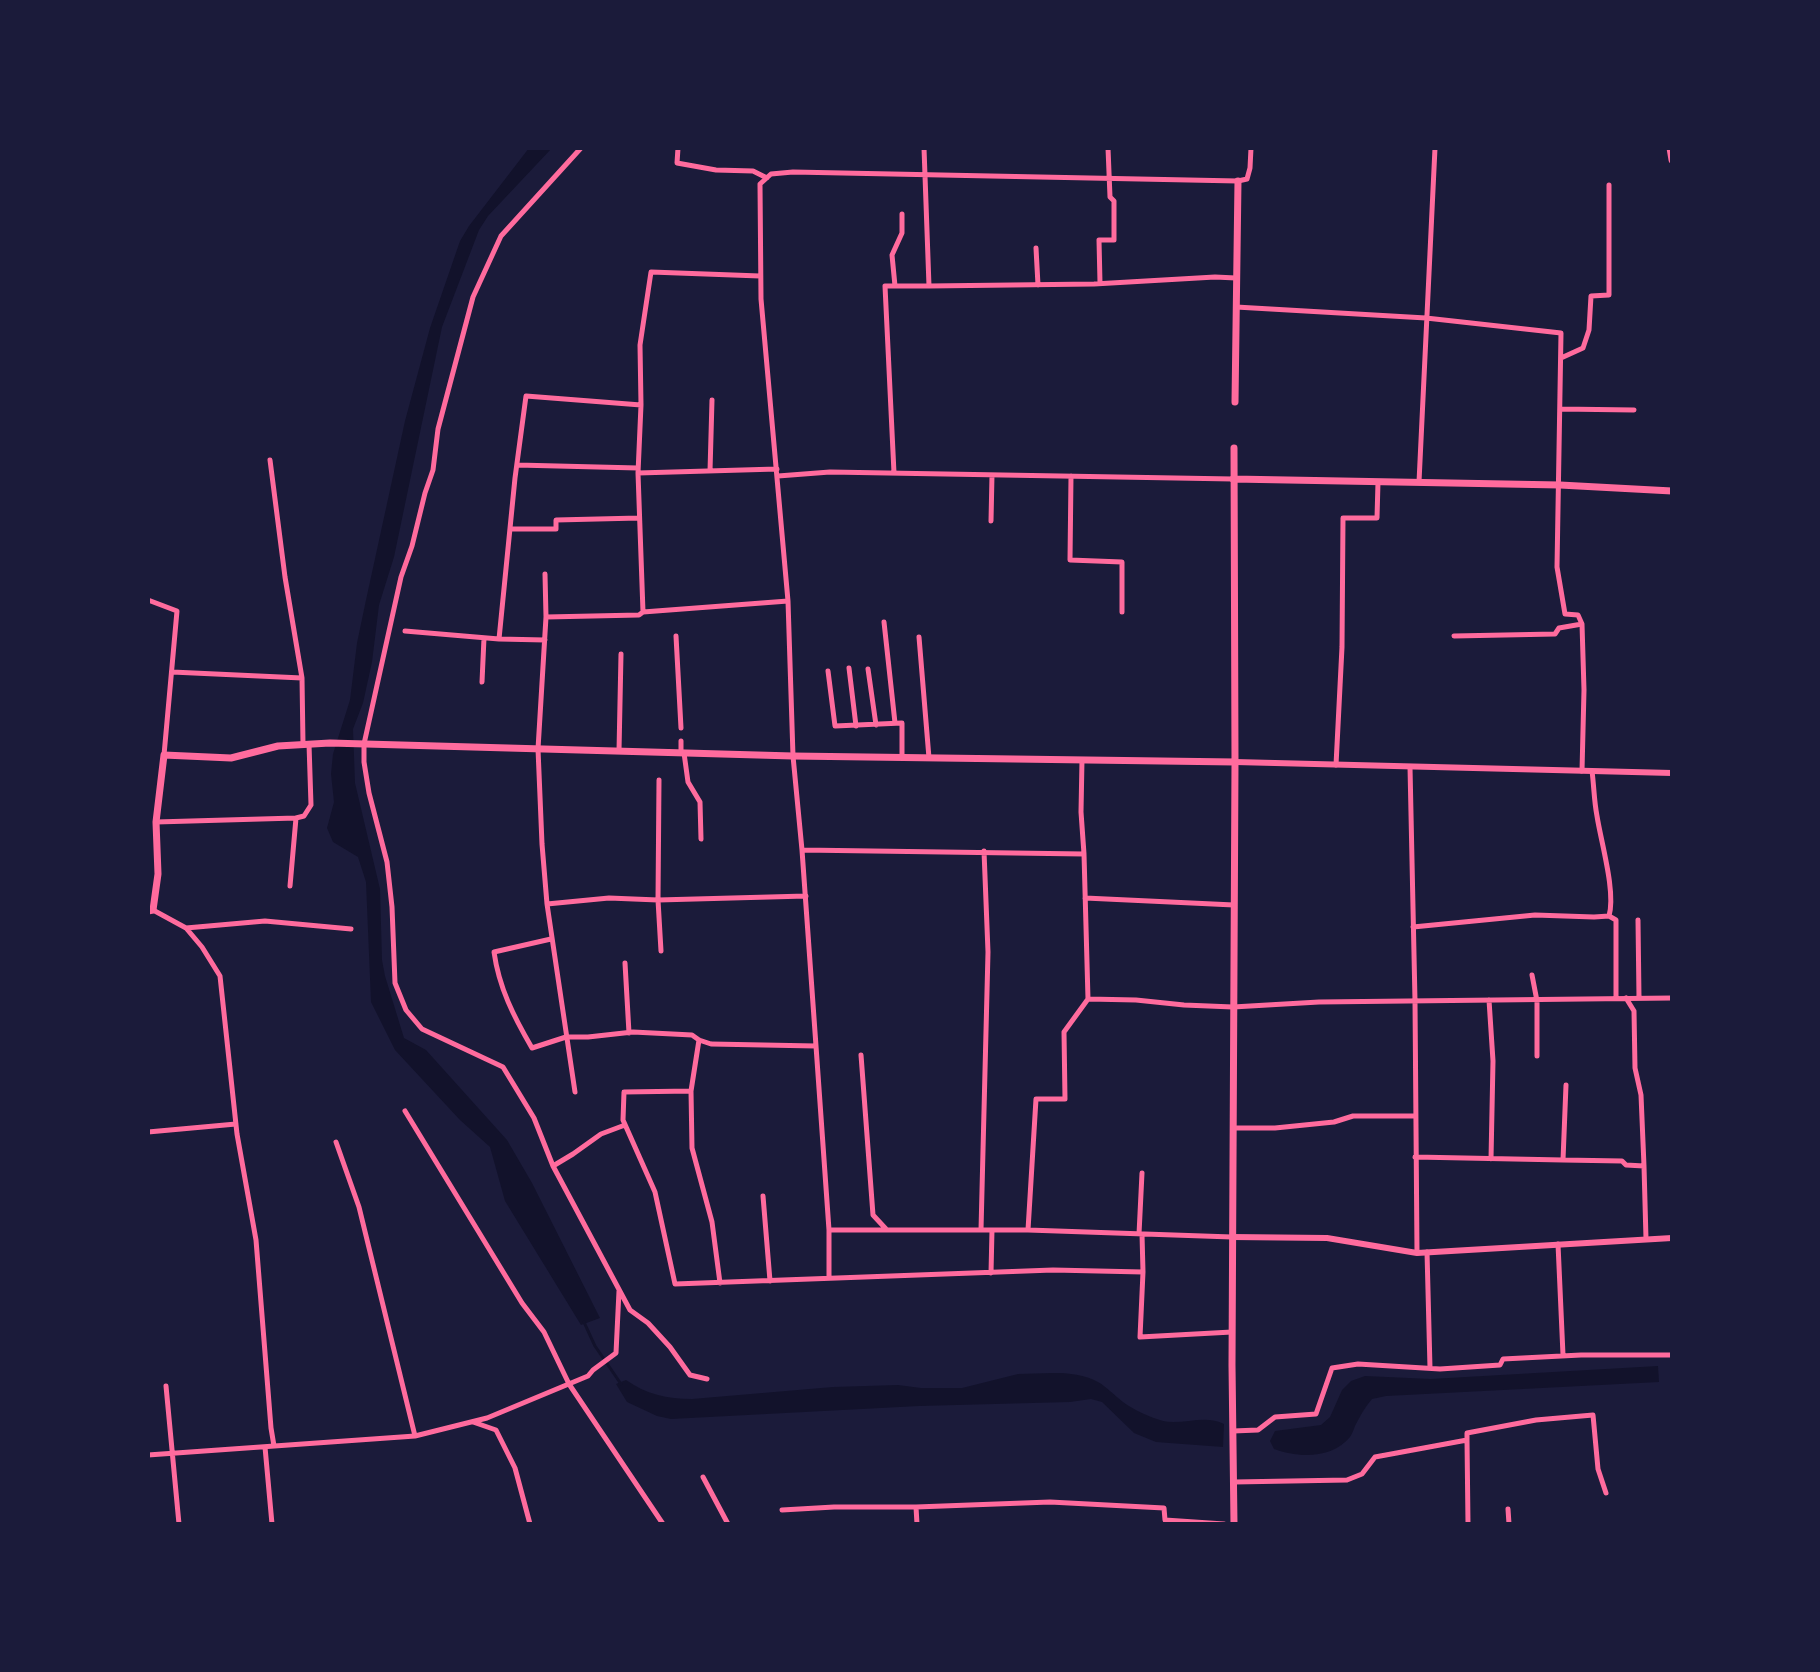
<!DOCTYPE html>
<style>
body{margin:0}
#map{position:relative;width:1820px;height:1672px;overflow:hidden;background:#1b1b3a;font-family:"Source Sans 3",sans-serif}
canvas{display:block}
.frame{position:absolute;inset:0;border:150px solid #1b1b3a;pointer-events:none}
</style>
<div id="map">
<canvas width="1820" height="1672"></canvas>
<div class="frame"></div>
</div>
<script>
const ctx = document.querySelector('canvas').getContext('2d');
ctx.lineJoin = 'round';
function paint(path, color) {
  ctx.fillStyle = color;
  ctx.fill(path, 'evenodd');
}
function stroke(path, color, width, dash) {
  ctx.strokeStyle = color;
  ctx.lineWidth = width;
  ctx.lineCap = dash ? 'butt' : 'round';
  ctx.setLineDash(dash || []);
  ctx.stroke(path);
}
const water = new Path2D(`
 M529,148H552L488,216L479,230L442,327L394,557L379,605L372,662L363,703L353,729L355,783L380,889L382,960L385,976L404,1038L426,1050L507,1140L532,1183L600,1318L581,1325L505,1201L490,1147L460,1120L395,1050L371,1002L366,882L358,857L333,842L327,828L334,802L331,774L333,754L350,700L357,643L366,600L405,421L430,328L460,241L469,226Z
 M1658,1366L1659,1382L1386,1396L1372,1399C1365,1407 1360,1416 1355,1426C1354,1429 1352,1434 1350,1437C1332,1459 1298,1458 1274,1449L1270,1441L1275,1431L1321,1425L1330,1417L1342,1390L1351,1381L1365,1376L1431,1379Z
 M1018,1374C1043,1374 1075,1369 1098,1382C1107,1387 1115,1396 1123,1402C1134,1410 1149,1417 1163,1421C1183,1425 1206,1414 1224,1424L1223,1447L1156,1442L1134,1433L1102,1402L1091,1399L1070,1402L919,1406L671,1419L657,1416L627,1402L616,1384L626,1380C646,1394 667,1399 692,1399L833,1387L898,1385L921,1388H962Z`);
const stream = new Path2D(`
 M584,1322L595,1346L621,1384`);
const minor = new Path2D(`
 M581,148L501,236L473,297L438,429L433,470L425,493L412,546L401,577L364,744V762L369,793L387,862L392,907L395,983L406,1010L422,1029L503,1067L534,1118L553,1166L630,1310L648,1323L670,1347L690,1375L707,1379
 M678,148L677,163L716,170L753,171L767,178
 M924,148L929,286L1094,284L1215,277L1236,278
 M1036,248L1038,285
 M1100,283L1099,240H1114V201L1110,197L1108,148
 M895,286L892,255L902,233V214
 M1236,307L1426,318L1561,333L1557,567L1565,614L1578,615L1582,624L1584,690L1582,771
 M1561,358L1583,348L1589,330L1591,296L1609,295V185
 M1560,409L1634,410
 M270,460L285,577L302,678L303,744
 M517,465L638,468
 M710,471L712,400
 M638,473L777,469
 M894,473L885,286H929
 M778,476L830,472L1233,479
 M1071,476L1070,560L1122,562V612
 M1419,482L1435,148
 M991,521L992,475
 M510,529H556V520L639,518
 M545,574L546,617
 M148,600L177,611L164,755
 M643,612L788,601
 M884,622L895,723
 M405,631L499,639
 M676,636L681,728
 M1454,636L1555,634L1559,628L1582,624
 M919,637L929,758
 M545,640L499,639L515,478L526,396L641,405
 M849,668L856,726
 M868,669L876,725
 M828,671L835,726L902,723V757
 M172,672L302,678
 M482,682L484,638
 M681,741V753
 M619,751L621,654
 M684,753L688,782L700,802L701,839
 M1336,765L1342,647L1343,518H1377L1378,482
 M1410,767L1415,1001L1417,1253
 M659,780L658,900L661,951
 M156,822L296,818
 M802,850L1084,854
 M290,886L296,818L304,816L311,805L309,744
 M1085,898L1234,905
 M547,904L609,898L658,900L806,896
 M153,910L186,928L202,947L220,976L237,1134L256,1240L271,1428L274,1446
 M1609,916L1616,920V998
 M1638,920L1639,998
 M1413,927L1535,915L1594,917L1609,916C1616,892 1601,842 1597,816C1594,801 1594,786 1592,771
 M186,928L265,921L351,929
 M551,939L494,952C499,988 514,1017 532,1048L566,1037H588L633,1032L692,1035L699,1040L711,1044L816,1046
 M625,963L629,1033
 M1532,975L1537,1001V1056
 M1626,998L1634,1011L1635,1068L1641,1095L1644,1166
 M1088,999L1136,1000L1184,1005L1233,1007L1319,1002L1672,998
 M1489,1000L1493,1061L1491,1159
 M699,1040L691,1091L624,1092L623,1120L655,1192L675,1284L1053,1270L1143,1272L1142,1234
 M861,1055L873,1215L886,1229
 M691,1091L692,1148L712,1222L720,1283
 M575,1092L547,904L542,844L538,749L546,617L639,615L643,612L638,473L641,405L640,345L651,272L760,276
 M405,1111L522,1303L544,1332L569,1384L663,1524
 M1233,1128H1275L1334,1122L1353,1116H1415
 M148,1132L236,1124
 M336,1142L359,1207L415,1436
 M1415,1157L1563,1160L1566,1085
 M1563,1160L1622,1161L1626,1165L1644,1166L1646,1239
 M553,1166L573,1154L601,1134L625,1125
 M763,1196L770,1281
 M829,1230H1028L1232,1237
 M981,1230L988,952L984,851
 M1028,1230L1036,1099H1065L1064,1032L1088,999L1084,854L1081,812L1082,760
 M1139,1234L1142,1173
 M1558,1244L1563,1355
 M1427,1252L1430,1368
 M1143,1272L1140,1337L1232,1332
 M991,1273L992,1230
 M829,1278V1230L816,1046L802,850L793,756L788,601L761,299L760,184L771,174L793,172L1238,181L1247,179L1250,168L1251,148
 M166,1386L179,1524
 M473,1422L496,1430L515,1468L530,1524
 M1233,1431L1258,1430L1275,1417L1316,1414L1332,1368L1358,1364L1440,1369L1500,1365L1503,1359L1581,1355H1672
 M1467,1440L1468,1524
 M265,1447L272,1524
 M148,1455L415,1436L487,1418L588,1376L593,1370L616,1353L619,1291
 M703,1477L728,1524
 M1234,1482L1347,1480L1362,1474L1375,1457L1467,1440V1433L1536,1420L1593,1415L1598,1469L1606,1493
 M1508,1509L1509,1524
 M782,1510L834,1507H916
 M917,1524L916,1507L1050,1502L1164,1508L1165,1520L1224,1524`);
const tertiary = new Path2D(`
 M1235,762L1672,773
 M1232,1237L1327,1238L1417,1253L1672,1238`);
const secondary = new Path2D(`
 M1670,148L1672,160
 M1235,402L1238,181
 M1233,479L1560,485L1672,491
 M148,911L153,910L158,874L156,822L164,755L231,758L278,746L330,743L793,756L1235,762
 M1234,1524L1232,1365L1235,762L1234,448`);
paint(water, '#12122b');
stroke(stream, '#12122b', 3);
stroke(minor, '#ff6b9d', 5);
stroke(tertiary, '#ff6b9d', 6);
stroke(secondary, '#ff6b9d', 7);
</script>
